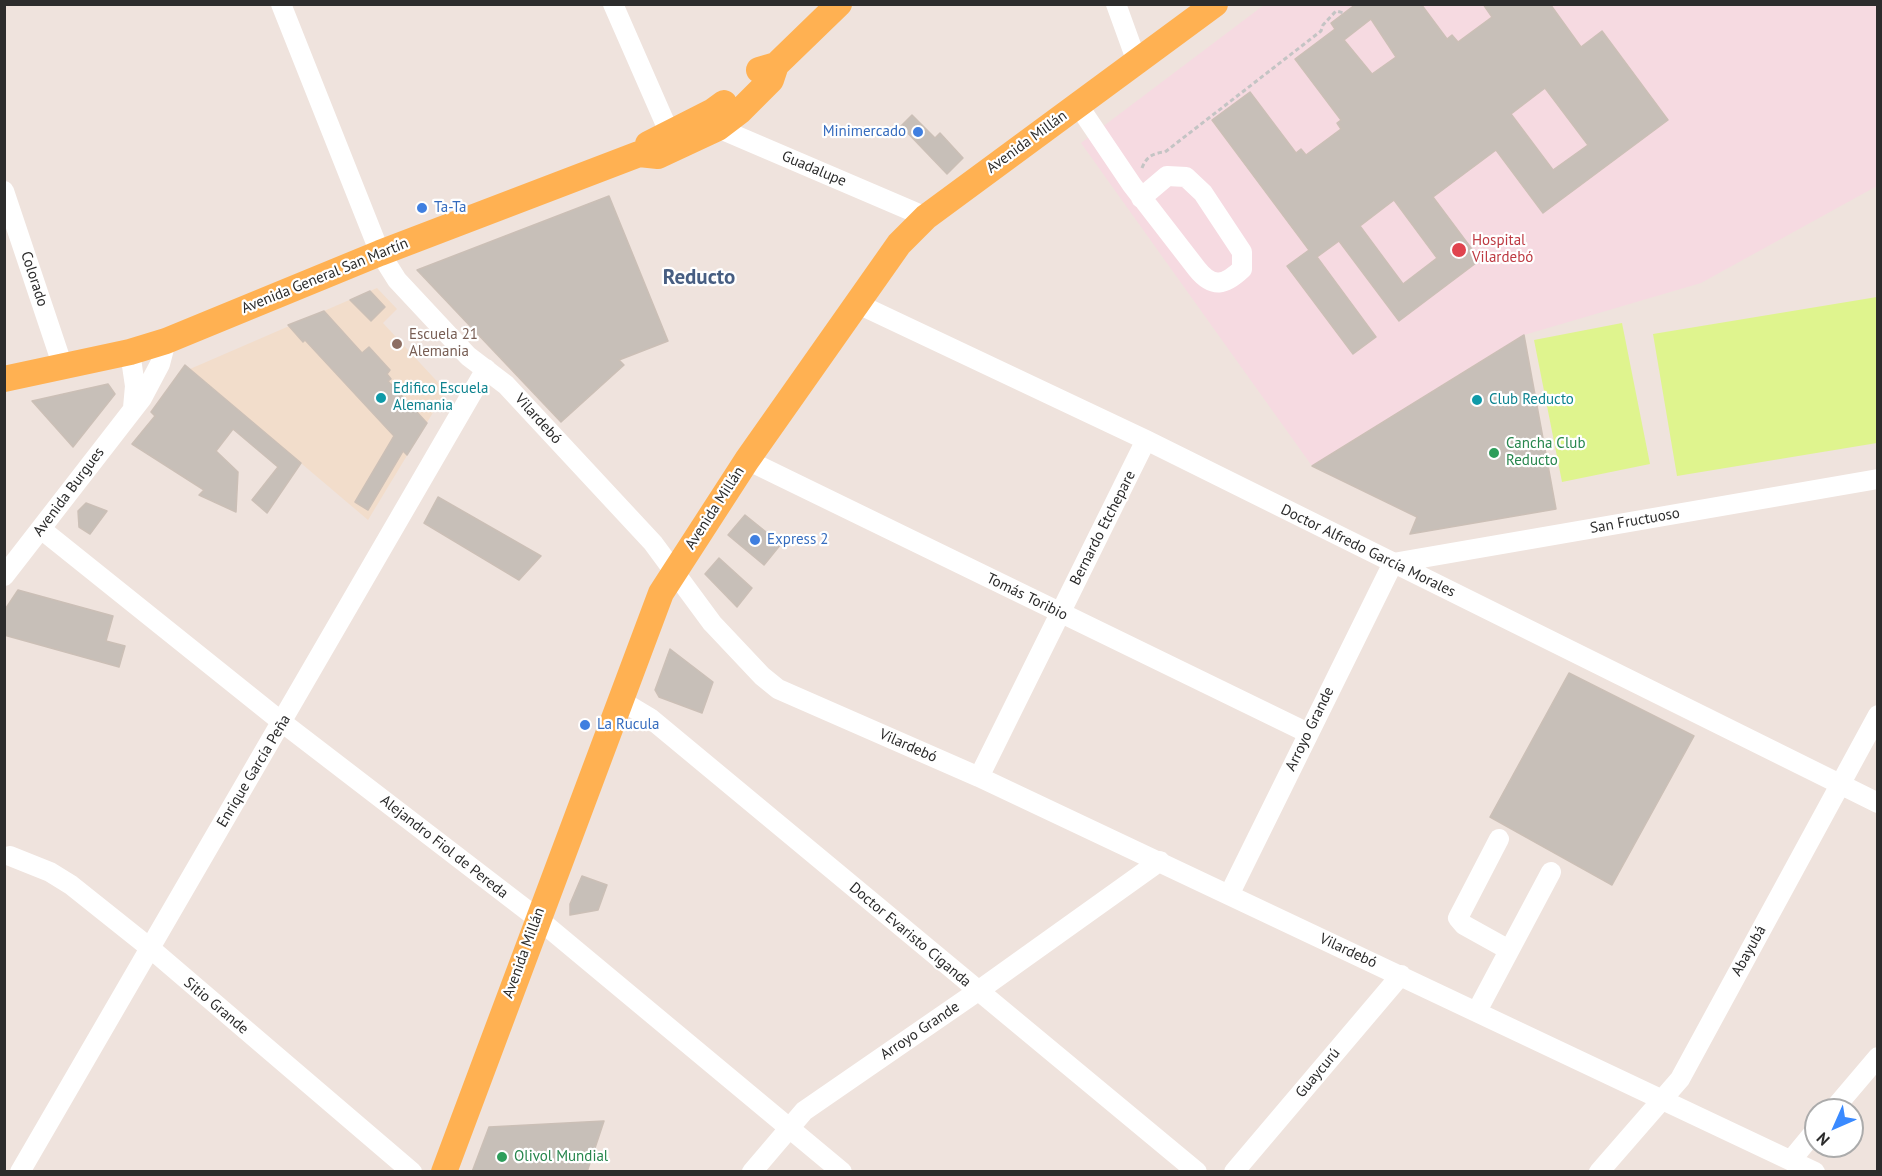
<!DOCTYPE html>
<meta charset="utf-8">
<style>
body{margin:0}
#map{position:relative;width:1882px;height:1176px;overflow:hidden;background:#efe3dd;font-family:"PT Sans",sans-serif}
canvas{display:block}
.frame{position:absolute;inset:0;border:6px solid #2c2c2c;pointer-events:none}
.north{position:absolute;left:1804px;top:1098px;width:60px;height:60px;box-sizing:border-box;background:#fff;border:2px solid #ababab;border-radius:50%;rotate:225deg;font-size:16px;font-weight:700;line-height:24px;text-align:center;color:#2c2c2c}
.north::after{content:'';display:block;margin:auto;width:21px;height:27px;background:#3a8aff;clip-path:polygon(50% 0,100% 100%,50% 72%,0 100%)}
</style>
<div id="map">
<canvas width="1882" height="1176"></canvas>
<div class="frame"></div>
<div class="north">N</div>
</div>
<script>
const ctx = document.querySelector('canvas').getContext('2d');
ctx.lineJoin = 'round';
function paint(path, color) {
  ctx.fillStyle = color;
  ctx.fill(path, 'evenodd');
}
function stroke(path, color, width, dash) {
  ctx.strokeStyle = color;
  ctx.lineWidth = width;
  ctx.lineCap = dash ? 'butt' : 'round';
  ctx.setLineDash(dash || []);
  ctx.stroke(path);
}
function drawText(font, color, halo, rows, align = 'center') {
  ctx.font = font + ' "PT Sans",sans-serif';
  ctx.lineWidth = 4.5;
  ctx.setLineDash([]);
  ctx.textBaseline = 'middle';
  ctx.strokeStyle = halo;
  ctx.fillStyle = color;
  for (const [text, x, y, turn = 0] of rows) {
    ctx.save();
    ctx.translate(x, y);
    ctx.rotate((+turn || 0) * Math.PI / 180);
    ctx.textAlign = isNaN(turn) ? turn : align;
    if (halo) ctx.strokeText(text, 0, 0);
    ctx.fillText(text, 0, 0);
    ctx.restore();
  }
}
const education = new Path2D(`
 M377,288L397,309L383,323L446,391L368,520L190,369Z`);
const medical = new Path2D(`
 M1264,5H1877V186L1701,283L1524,335L1312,466L1081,143Z`);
const pitch = new Path2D(`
 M1877,297V443L1677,476L1653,334Z
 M1622,323L1650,464L1562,482L1534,340Z`);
const building = new Path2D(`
 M1356,4H1421L1447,39L1452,35L1458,42L1492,17L1483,4H1550L1581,47L1602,31L1668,120L1543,213L1496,150L1433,197L1480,260L1399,321L1339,241L1317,257L1376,337L1353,354L1287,266L1309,250L1212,120L1250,92L1296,153L1301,149L1306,155L1341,129L1337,123L1341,120L1295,59L1335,29L1331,23ZM1371,19L1396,57L1372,74L1344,40ZM1545,88L1588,145L1553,170L1511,114ZM1394,200L1437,258L1403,284L1360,226Z
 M912,115L935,138L940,133L963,158L947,174L901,126Z
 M609,196L668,341L619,360L624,365L561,422L417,270Z
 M370,291L385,307L371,321L350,300Z
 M324,311L362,353L369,347L390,370L387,374L391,379L388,381L427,423L407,455L403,451L368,510L355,502L394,436L305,340L303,342L288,325Z
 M1524,335L1556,509L1410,534L1417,517L1312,466Z
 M185,365L301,463L267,513L252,500L278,467L233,429L216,451L238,472L236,512L199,495L204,490L132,444L155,416L151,412Z
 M108,384L115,394L73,447L32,401Z
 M438,497L541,556L519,580L424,523Z
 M86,503L107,511L90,534L79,527L78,511Z
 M745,515L781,544L764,565L728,535Z
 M719,558L752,588L737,607L705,574Z
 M18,590L113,616L106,641L125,646L119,667L4,635V611Z
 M670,649L713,682L702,713L659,697L655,690Z
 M1569,673L1694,736L1612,885L1490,817Z
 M582,876L607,885L598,910L570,915V904Z
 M604,1121L587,1172H472L489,1127Z`);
const path = new Path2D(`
 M1142,168C1146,157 1153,153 1165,152L1321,31L1323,25L1336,11L1344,13`);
const minor = new Path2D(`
 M281,4L380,253L397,280L468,356L506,385L653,543L712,623L762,676L778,689L979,777L1815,1172
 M613,4L669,132
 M1116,4L1137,62
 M1078,105L1132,185L1197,269C1213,289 1225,285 1242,269V252L1203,193L1186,177L1167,176L1141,198
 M714,117L718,128L926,217
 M4,191L63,367
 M856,303L1146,440L1878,803
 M130,352L135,386L133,408
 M747,460L1308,733
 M41,529L283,723L537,918L842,1172
 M4,576L142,398L160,364L166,341
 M620,700L650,718L1197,1172
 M979,777L1146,440
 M1499,839L1458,918L1464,925L1509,950
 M10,856L50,872L71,885L150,948L412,1172
 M1229,895L1393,563L1878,479
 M1477,1011L1551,872
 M1833,1110L1878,1057
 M1792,1159L1816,1130
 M20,1172L486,369
 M752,1172L804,1111L978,991L1160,861
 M1234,1172L1401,975
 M1599,1172L1680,1079L1878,715`);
const major = new Path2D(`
 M759,70L776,65L839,4
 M648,144L713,111L724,103
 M4,379L130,352L166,341L380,253L639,154L658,156L718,128L739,112L771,80L776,65
 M444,1172L661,593L747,460L899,244L926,217L1215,4`);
const markers = [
 [918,132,6,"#3f7fe0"],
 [422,208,6,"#3f7fe0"],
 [1459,250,8,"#e0444e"],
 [397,344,6,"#8d6e63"],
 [381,398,6,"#0f9aa8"],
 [1477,400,6,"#0f9aa8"],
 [1494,453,6,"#2e9e5b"],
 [755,540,6,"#3f7fe0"],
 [585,725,6,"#3f7fe0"],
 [502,1157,6,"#2e9e5b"]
];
const shopNames = [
 ["Minimercado",906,132,"right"],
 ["Ta-Ta",434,208],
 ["Express 2",767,540],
 ["La Rucula",597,725]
];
const streetNames = [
 ["Avenida Millán",1027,142,-36],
 ["Guadalupe",814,169,23],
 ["Avenida General San Martín",325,276,-22],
 ["Colorado",34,279,72],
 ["Vilardebó",538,419,48],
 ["Avenida Burgues",69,492,-53],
 ["Avenida Millán",715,508,-57],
 ["San Fructuoso",1635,521,-10],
 ["Bernardo Etchepare",1103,528,-63],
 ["Doctor Alfredo García Morales",1368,551,26],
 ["Tomás Toribio",1027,597,26],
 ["Arroyo Grande",1310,729,-64],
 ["Vilardebó",908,746,24],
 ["Enrique García Peña",254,771,-59],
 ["Alejandro Fiol de Pereda",444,847,38],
 ["Doctor Evaristo Ciganda",910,935,40],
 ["Vilardebó",1348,951,25],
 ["Abayubá",1749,951,-61],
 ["Avenida Millán",524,953,-70],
 ["Sitio Grande",216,1006,40],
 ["Arroyo Grande",920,1031,-34],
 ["Guaycurú",1318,1073,-50]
];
const healthNames = [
 ["Hospital",1472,241],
 ["Vilardebó",1472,258]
];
const educationNames = [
 ["Escuela 21",409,335],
 ["Alemania",409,352]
];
const cultureNames = [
 ["Edifico Escuela",393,389],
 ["Alemania",393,406],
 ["Club Reducto",1489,400]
];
const leisureNames = [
 ["Cancha Club",1506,444],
 ["Reducto",1506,461],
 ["Olivol Mundial",514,1157]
];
const districtNames = [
 ["Reducto",699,278]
];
paint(education, '#f2ddcb');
paint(medical, '#f6dae1');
paint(pitch, '#dff48e');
paint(building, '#c7bfb8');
stroke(building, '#cbbfb6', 1.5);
stroke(path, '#c4c4c4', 3, [4.5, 3]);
stroke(minor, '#fff', 20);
stroke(major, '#ffb152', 26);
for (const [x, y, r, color] of markers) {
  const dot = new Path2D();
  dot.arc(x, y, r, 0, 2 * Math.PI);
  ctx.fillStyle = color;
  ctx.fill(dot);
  stroke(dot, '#fff', 2);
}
drawText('15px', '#366cbe', '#fff', shopNames, 'left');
drawText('15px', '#2c2c2c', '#fff', streetNames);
drawText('15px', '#be3a42', '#fff', healthNames, 'left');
drawText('15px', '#785e54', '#fff', educationNames, 'left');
drawText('15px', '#0d838f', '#fff', cultureNames, 'left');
drawText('15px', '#27864d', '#fff', leisureNames, 'left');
drawText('bold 21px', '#475e82', '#fff', districtNames);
</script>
